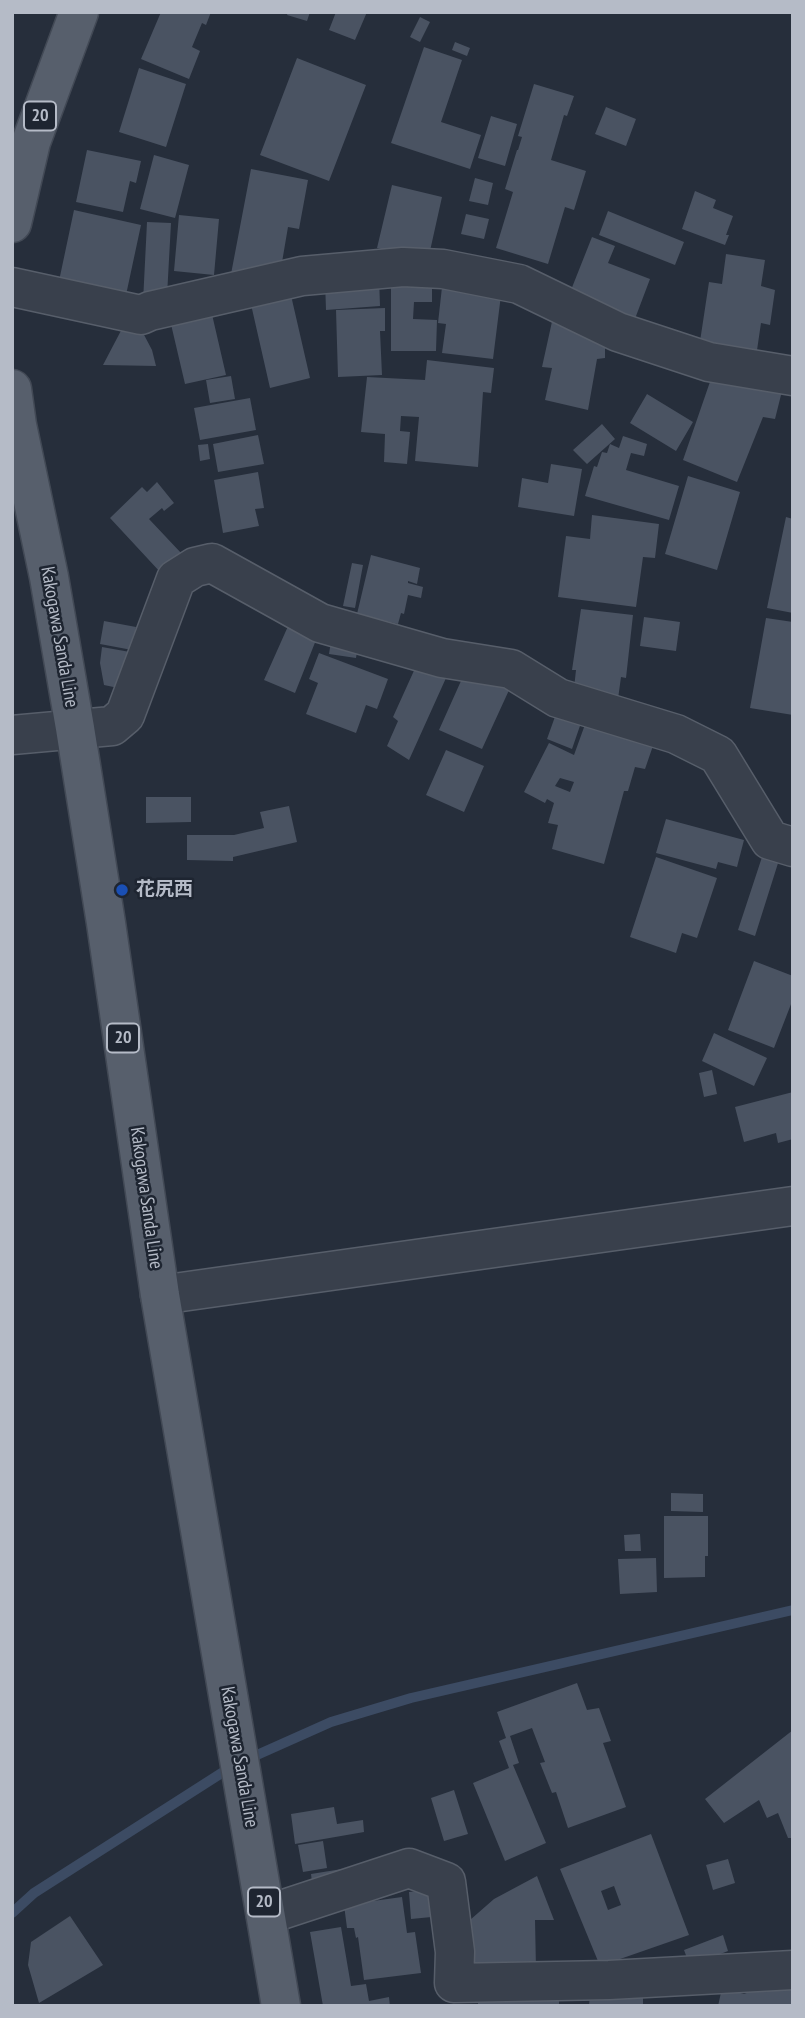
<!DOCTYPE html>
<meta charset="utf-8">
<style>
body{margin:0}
#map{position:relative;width:805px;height:2018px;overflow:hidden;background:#262e3b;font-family:"PT Sans Narrow",sans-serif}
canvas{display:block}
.frame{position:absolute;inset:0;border:14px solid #b5bbc7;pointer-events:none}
</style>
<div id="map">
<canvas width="805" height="2018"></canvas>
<div class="frame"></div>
</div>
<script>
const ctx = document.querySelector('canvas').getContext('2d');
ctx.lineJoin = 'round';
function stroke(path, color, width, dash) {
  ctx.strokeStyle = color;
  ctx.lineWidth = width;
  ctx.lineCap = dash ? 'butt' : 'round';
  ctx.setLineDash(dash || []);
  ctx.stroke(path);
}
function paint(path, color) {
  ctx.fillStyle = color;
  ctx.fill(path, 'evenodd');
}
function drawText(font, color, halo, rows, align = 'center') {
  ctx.font = font + ' "PT Sans Narrow","Noto Sans JP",sans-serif';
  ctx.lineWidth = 5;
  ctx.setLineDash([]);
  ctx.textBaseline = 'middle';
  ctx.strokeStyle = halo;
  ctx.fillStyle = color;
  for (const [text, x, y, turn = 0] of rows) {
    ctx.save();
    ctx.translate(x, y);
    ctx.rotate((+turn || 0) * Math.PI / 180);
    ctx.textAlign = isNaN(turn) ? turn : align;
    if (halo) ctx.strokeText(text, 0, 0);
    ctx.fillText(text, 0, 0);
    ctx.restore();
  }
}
const stream = new Path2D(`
 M248,1759L331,1722L411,1698L793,1610
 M12,1913L34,1893L231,1767`);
const building = new Path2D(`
 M161,12H211L206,25L202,23L192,47L200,51L189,79L141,59Z
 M288,12H310L307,21L287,15Z
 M336,12H367L355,40L329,30Z
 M420,17L430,22L420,42L410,37Z
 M455,42L470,48L467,56L452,50Z
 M424,47L462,60L441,122L481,135L470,169L391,143Z
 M297,58L366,85L329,181L260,155Z
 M139,68L186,84L166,147L119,132Z
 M534,84L574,96L567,116L564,115L551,160L586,171L574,210L565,207L548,264L496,248L513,192L505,189L517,150H518L522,137L518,136Z
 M606,107L636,119L626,146L595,134Z
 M491,116L517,124L505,166L478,158Z
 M87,150L141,161L136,183L130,181L123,212L76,202Z
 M154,155L189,165L175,218L140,209Z
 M251,169L308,180L299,229L288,227L280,274H231Z
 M475,178L493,183L488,205L469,201Z
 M392,185L442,197L428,260L377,248Z
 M695,191L716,200L713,208L733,216L726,235H729L725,245L682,229Z
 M74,210L141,225L126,295L59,281Z
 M608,211L684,242L675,265L599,235Z
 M466,214L489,219L484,239L461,234Z
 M179,215L219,219L214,275L174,271Z
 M147,222L171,223L167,296L143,302Z
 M592,237L615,246L608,263L650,279L633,324L571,290Z
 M726,254L765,260L761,286L775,290L770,325L761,323L756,357L699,348L709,282L722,284Z
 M379,277L380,306L326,310L325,281Z
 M391,279H432V302H414L413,319L437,320L436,351H391Z
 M442,287L501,295L493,359L442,353L446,324L438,323Z
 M290,291L310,378L270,388L250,300Z
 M385,308V331H380L382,375L338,377L336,310Z
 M211,310L226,375L185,384L170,320Z
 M553,317L605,341V358L597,359L588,410L545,400L552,368L542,367Z
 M125,323L142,331L152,350L156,366L103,365Z
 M427,360L494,368L491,393L483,392L478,467L415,461L419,417L401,416L400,431L410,432L407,464L384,462L385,434L361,432L367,377L425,380Z
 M231,376L235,399L210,403L206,380Z
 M712,376L783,387L775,419L763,417L737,482L683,460Z
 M647,394L693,422L676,451L630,423Z
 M250,398L256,430L200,440L194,408Z
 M602,424L615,439L587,464L573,450Z
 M258,435L264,464L218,472L213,444Z
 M623,436L647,444L644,456L631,453L626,470L679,486L669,520L585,496L594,466L597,467L602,452L607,453L610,444L619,448Z
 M208,444L210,459L200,461L198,445Z
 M551,464L582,469L574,516L518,507L522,478L548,483Z
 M258,472L264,508L255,509L259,526L223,533L214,480Z
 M688,476L740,492L717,570L665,554Z
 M157,482L174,503L164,511L162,508L149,519L182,554L161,573L110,518L142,487L147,492Z
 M592,515L659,524L655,558L643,557L636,607L558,597L566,536L590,539Z
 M786,517L793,519V613L767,608Z
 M371,555L420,568L417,584L408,581V583L423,587L421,598L408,595L404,614L401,613L398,624L357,614Z
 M352,563L363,565L355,608L343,606Z
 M581,609L633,615L626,678L621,677L618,699L573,697L576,670H572Z
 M644,617L680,622L676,651L640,646Z
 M766,618L793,622V715L750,708Z
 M104,621L136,627L132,650L100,644Z
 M289,624L318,635L295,693L264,680Z
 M331,641L358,645L356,658L329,654Z
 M102,647L130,652L123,689L104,685L100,663Z
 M319,653L388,679L377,709L366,705L356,733L306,714L318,683L309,679Z
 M417,664L446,678L409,760L387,746L398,721L393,717Z
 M465,672L510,688L482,749L439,730Z
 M557,711L582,720L572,749L547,739Z
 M587,719L655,740L645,769L635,767L628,791H624L604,864L552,849L558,825L548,823L554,803L547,799L545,803L524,792L549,743L574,755ZM560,778L574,782L570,792L555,786Z
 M446,750L484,766L464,812L426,795Z
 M146,797H191V822L146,823Z
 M289,806L297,842L233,857V861L187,860V835H234L264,828L260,812Z
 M666,819L744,840L737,867L718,862L716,869L656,853Z
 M763,854L779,860L755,936L738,930Z
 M656,857L717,878L697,938L682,933L676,953L630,937Z
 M754,961L793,976V999L774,1048L728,1030Z
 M714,1033L767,1058L754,1086L702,1061Z
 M712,1070L717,1094L704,1097L699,1073Z
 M793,1092V1139L778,1143L776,1133L744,1142L735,1107Z
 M671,1493L703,1494V1512L671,1511Z
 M664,1516H708V1556H705V1577L664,1578Z
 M640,1534L641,1551H625L624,1535Z
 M656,1558L657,1592L620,1594L618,1559Z
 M577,1683L587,1710L599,1708L611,1741L603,1743L626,1807L568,1828L556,1792L552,1793L540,1763L545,1762L532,1728L510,1736L519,1763L513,1765L546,1843L505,1861L473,1783L509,1768L499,1741L506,1738L497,1712Z
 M793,1730V1838H788L778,1813L767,1818L759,1800L724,1823L705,1799Z
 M454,1790L468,1834L444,1841L431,1798Z
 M334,1807L337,1824L363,1820L364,1832L295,1844L291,1814Z
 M651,1834L689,1935L600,1966L560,1869ZM614,1886L621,1905L608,1910L601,1891Z
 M323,1841L327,1868L303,1872L298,1845Z
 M728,1859L735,1883L713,1890L706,1865Z
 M342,1869L343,1882H312L311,1874Z
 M537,1876L554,1920H535L536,1969L467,1970L470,1920L494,1899Z
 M426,1890L442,1916L411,1919L409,1892Z
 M402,1897L407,1933L415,1932L421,1973L364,1980L358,1937L356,1938L354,1928H347L344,1905Z
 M70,1916L103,1965L39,2003L28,1965L31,1942Z
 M341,1927L351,1986L366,1984L369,2001L389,1997L390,2006H323L310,1932Z
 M723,1935L728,1951L690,1966L684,1950Z
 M722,1988L744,1994L760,1988H793V2006H718Z
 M478,1994H559V2006H478Z
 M590,1994L643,1998V2006H589Z`);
const minor = new Path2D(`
 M12,287L141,315L150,311L302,276L403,267L443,269L519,284L618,332L709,362L793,376
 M12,735L112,726L125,715L176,579L195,567L212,563L320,623L442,658L511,669L558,698L676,734L718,755L770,840L793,847
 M160,1295L793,1206
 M266,1915L409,1868L446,1882L455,1952L454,1983L609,1980L793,1970`);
const major = new Path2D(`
 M12,223L31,142L79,12
 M12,389L17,425L49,577L75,728L106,923L160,1295L281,2006`);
const markers = [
 [122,890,7,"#1a4fb4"]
];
const shields = [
 [40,116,32],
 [123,1038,32],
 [264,1902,32]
];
const shieldNames = [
 ["20",40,116],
 ["20",123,1038],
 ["20",264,1902]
];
const streetNames = [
 ["Kakogawa Sanda Line",59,637,80],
 ["Kakogawa Sanda Line",146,1198,82],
 ["Kakogawa Sanda Line",239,1757,80]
];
const poiNames = [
 ["花尻西",136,890]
];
stroke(stream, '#3c4b63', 10);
paint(building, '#4a5362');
stroke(minor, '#575e6a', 41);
stroke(major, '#424955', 41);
stroke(minor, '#39404c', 38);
stroke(major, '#575f6c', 38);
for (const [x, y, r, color] of markers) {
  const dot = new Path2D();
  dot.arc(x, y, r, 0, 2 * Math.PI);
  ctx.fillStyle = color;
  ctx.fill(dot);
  stroke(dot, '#1e2531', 2.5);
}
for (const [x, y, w] of shields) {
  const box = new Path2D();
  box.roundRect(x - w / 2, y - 14.5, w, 29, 5);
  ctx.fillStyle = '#1e2531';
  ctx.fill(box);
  stroke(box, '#b5bbc7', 2);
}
drawText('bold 18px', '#b5bbc7', null, shieldNames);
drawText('19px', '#b5bbc7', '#1e2531', streetNames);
drawText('bold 19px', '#b5bbc7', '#1e2531', poiNames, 'left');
</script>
